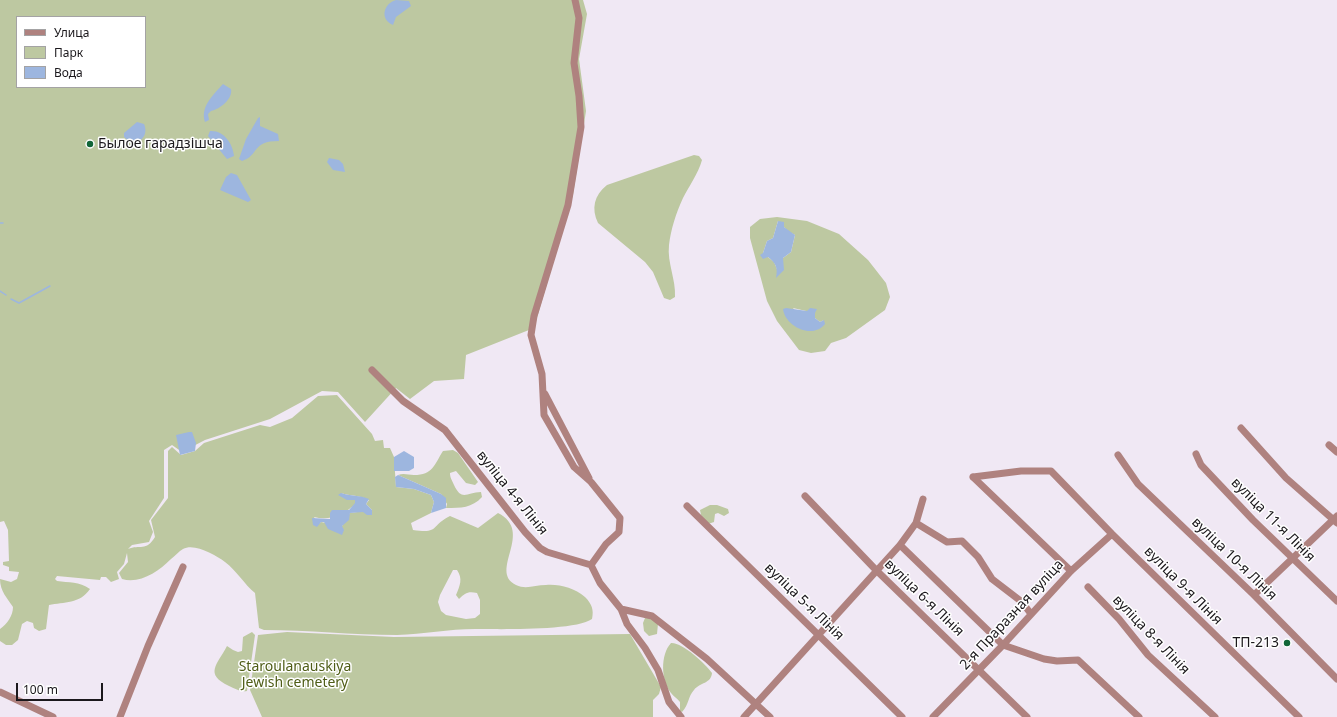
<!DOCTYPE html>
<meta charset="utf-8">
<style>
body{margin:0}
#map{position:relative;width:1337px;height:717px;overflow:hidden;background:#f0e8f4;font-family:"Noto Sans",sans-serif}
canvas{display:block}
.legend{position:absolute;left:16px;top:16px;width:130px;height:72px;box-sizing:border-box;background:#fff;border:1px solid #a4a3a4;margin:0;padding:5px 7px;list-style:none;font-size:12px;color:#1b181c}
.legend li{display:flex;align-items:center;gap:8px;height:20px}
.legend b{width:20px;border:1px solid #a4a3a4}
.scale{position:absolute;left:16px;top:683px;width:87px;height:18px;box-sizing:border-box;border:2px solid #1b181c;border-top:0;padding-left:5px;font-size:12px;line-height:14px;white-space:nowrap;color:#1b181c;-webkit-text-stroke:3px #fff;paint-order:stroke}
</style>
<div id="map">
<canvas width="1337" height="717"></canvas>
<ul class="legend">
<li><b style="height:5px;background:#af827f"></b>Улица</li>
<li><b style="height:11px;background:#bdc8a1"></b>Парк</li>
<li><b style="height:11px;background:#9db6df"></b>Вода</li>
</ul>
<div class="scale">100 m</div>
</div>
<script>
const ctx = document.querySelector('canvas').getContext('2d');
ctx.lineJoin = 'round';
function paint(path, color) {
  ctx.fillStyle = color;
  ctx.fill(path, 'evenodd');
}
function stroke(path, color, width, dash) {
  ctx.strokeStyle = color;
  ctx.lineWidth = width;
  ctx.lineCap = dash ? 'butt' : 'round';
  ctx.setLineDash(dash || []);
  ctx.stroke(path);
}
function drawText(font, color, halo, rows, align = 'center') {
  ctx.font = font + ' "Noto Sans",sans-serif';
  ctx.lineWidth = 3;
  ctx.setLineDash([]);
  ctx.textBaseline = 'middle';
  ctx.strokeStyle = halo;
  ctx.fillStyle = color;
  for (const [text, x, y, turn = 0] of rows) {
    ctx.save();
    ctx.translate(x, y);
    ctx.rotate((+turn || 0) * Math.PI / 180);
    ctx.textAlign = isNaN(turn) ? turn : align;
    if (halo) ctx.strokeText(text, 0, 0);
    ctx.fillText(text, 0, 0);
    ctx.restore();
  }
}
const green = new Path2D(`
 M0,0H583L587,14L579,59L586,111L573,195L534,328L466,355L464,379L434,381L410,399L396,388L365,422L338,392L322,391L270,419L205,440L182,452L172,445L164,450V498L149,521L153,532L149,542L132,545L128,549C140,544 146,552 155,537L151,520L168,498V451L172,447L181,455L195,451L204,443L260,425L270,427L292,418L318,396L337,395L372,434L375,441L383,440L384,448H390L394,457L396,487L414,489L431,495L434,502L431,513L411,523L413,530C440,534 430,526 450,516L478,528L498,513C535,532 488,571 516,585C526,590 535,585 546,585C560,584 574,588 585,597C592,604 594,610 592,619C575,631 499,629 475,629C449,629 423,634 397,635C352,635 308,630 264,630L259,628L255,593C244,584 237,571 225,562C215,555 195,543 183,549C179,551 175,556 171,559C158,572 140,584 122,579L119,573L128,562L127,553L124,564L117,572L119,579L111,582L106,577H101L100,580L57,576L55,579L57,581C69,583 79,581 90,589C80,604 64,602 49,605L46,629L39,631L34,628L33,623L27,621L22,624L18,640L12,645H6L0,641V629C7,624 13,616 13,607C7,598 0,591 0,579L11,582L17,579L19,572L9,571V567L3,565V562L9,561L8,530L4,521L0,522ZM17,17H145V87H17ZM341,493C350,496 360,495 369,500L366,504L372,510L350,513L342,526L321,522L318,524L314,517C330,521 344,515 356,503L355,500ZM453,570H457C463,579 460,585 456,595L459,599C465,593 468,591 477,593L480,600V614L475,618L466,619L446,615L441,611L438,602L440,595Z
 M694,155L699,156L702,160C698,174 689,186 683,198C676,213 671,229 669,245C667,263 676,279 675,297L670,300L664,298L653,272L645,262L598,223C591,209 594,195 607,185Z
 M777,217L807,221L839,234L868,260L886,283L890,297L885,310L846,338L831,343L825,351L811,353L799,350L777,321L767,301L750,238V227L760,219ZM778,221L789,232L795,235L791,252L783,258V267L777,269L774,262L763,253L767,241L773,238ZM793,308L815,313V318L820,322L824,320L810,331Z
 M453,450L458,453L478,482L475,485L466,483L456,471L450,473C450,478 452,480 454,485C462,502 467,492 481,492L482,497C472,508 461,508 446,508L447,504L441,494L398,475C404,473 408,475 414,475C433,475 434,465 443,451Z
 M710,505H717L728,509L729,513L724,516L718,513L715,514L714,522L708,524L701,515L700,510Z
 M645,618H651L658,624L657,634L649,636L644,631L643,623Z
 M252,632L255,635L247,691C240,692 236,689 229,686C204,674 217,665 227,646L233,650L238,652L242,651L243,637Z
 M287,632L394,637L630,634L661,687L659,694L653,700V717H262L250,690L258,635Z
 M671,643C682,642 706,664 712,673C711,684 700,682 694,690C688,696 689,705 682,712L680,711V702C677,698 674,697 671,693C661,681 660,655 671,643Z`);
const water = new Path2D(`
 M396,0L409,1L411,6L396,17L393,25C379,19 384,3 396,0Z
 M223,84L231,89C233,99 220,109 211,111L208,114L209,120L205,122C200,107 213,95 223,84Z
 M260,117V126L278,134L279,141C251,141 260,155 242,161L239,159L246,139L258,118Z
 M137,122L144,124C150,137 136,149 124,137V133Z
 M210,131C224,130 233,144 234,156L227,159L208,136Z
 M329,158L339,160L343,164L345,172L333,170L327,162Z
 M231,173L237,175L251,200L248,202L220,190L226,177Z
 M778,221L784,222V227L795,235L791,252L783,258L784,270L776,278C778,268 776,263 768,257L763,259L760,255L763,253L767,241L773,238Z
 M786,308L807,311L810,308L817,309L815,313V318L820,322L824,320L825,324C812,340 785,326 783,309Z
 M189,432H192L196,443L195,451L180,455L176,435Z
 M404,451L414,457V468L409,471H394V457Z
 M398,475L441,494L446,498V508L431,513L434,502L431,495L414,489L396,487L395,477Z
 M341,493C350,496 360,495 369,499L366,504L372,510V515H367L363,512L350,513L349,520L342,526L344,530L342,535L328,529L324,522H321L317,527L313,525L312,518L330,519V513L332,510H349L355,503V500H347L338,495Z`);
const stream = new Path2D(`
 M0,223H3
 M0,291L6,295
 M11,299L19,303L50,286`);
const minor = new Path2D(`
 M575,0L579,18L574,63L579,96L581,127L568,205L534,316L531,335L542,374L544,415L574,467L591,482L620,518L619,532L606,544L591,565
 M372,370L403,401L445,430L525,532L540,548L547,552L591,565L600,583L621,609L652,616L707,659L770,717
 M545,394L589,478
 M1241,428L1286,478L1337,523
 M1329,445L1337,452
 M1196,454L1201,465L1253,520L1337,601
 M1118,455L1138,484L1254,595L1337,679
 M973,477L1021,471H1051L1112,534L1299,717
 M973,477L1071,571
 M805,496L876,570L1027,717
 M687,506L902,717
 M916,523L947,542L962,541L978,557L992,579L1022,602L1031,614
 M900,545L1003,645L1044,659L1057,661L1078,660L1139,717
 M1088,587L1119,619L1148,655L1215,717
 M1254,595L1337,516
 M621,609L627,624L645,648L658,670L669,702L681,717
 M0,692L53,717
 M120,717L148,646L183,567
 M744,717L900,545L916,523L923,499
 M933,717L1003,645L1071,571L1112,534`);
const markers = [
 [90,144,4,"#116638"],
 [1287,643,4,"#116638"]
];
const poiNames = [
 ["Былое гарадзішча",98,144],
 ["ТП-213",1279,643,"right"]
];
const streetNames = [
 ["вуліца 4-я Лінія",512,493,51],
 ["вуліца 11-я Лінія",1273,520,45],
 ["вуліца 10-я Лінія",1234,559,44],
 ["вуліца 9-я Лінія",1183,586,45],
 ["вуліца 6-я Лінія",924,598,44],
 ["вуліца 5-я Лінія",804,602,44],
 ["2-я Праразная вуліца",1012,615,-47],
 ["вуліца 8-я Лінія",1151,635,46]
];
const parkNames = [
 ["Staroulanauskiya",295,667],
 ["Jewish cemetery",295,683]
];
paint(green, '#bdc8a1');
paint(water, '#9db6df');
stroke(stream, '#9db6df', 1.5);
stroke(minor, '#af827f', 7);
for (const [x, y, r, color] of markers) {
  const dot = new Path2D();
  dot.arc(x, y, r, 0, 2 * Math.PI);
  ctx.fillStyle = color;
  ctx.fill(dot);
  stroke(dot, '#fff', 1.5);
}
drawText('14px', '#1b181c', '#fff', poiNames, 'left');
drawText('14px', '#1b181c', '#fff', streetNames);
drawText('14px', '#4f5d17', '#fff', parkNames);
</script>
